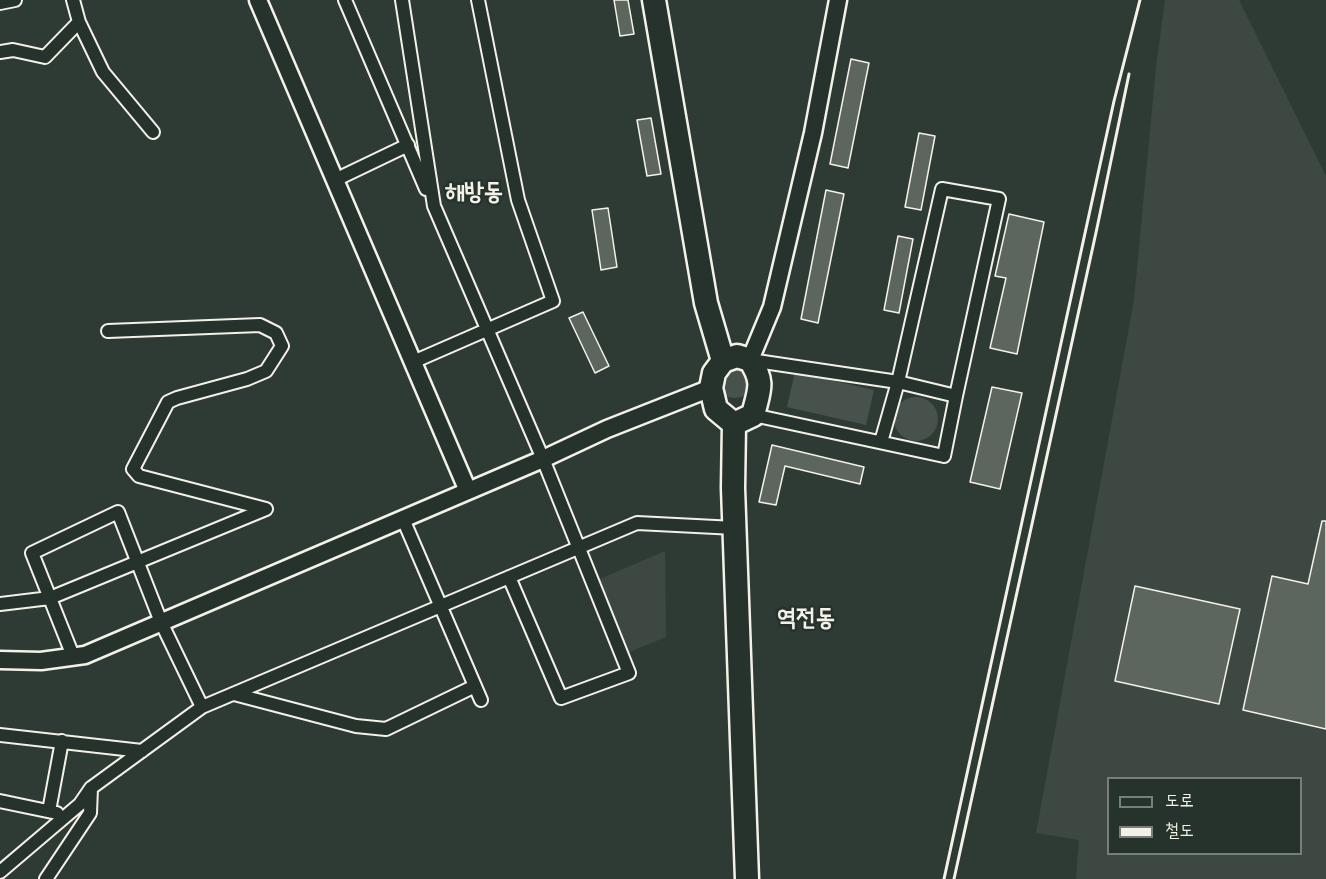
<!DOCTYPE html>
<meta charset="utf-8">
<style>
body{margin:0}
#map{position:relative;width:1326px;height:879px;overflow:hidden;background:#2e3b34;font-family:"Indie Flower","Poor Story",sans-serif}
canvas{display:block}
.legend{position:absolute;left:1107px;top:777px;width:195px;height:78px;box-sizing:border-box;background:#26332d;border:2px solid #787f78;margin:0;padding:8px 10px;list-style:none;font-size:18px;color:#f4f1e8}
.legend li{display:flex;align-items:center;gap:12px;height:30px}
.legend b{width:30px;border:2px solid #787f78}
</style>
<div id="map">
<canvas width="1326" height="879"></canvas>
<ul class="legend">
<li><b style="height:8px;background:#26332d"></b>도로</li>
<li><b style="height:8px;background:#f4f1e8"></b>철도</li>
</ul>
</div>
<script>
const ctx = document.querySelector('canvas').getContext('2d');
ctx.lineJoin = 'round';
function paint(path, color) {
  ctx.fillStyle = color;
  ctx.fill(path, 'evenodd');
}
function stroke(path, color, width, dash) {
  ctx.strokeStyle = color;
  ctx.lineWidth = width;
  ctx.lineCap = dash ? 'butt' : 'round';
  ctx.setLineDash(dash || []);
  ctx.stroke(path);
}
function drawText(font, color, halo, rows, align = 'center') {
  ctx.font = font + ' "Indie Flower","Poor Story",sans-serif';
  ctx.lineWidth = 5;
  ctx.setLineDash([]);
  ctx.textBaseline = 'middle';
  ctx.strokeStyle = halo;
  ctx.fillStyle = color;
  for (const [text, x, y, turn = 0] of rows) {
    ctx.save();
    ctx.translate(x, y);
    ctx.rotate((+turn || 0) * Math.PI / 180);
    ctx.textAlign = isNaN(turn) ? turn : align;
    if (halo) ctx.strokeText(text, 0, 0);
    ctx.fillText(text, 0, 0);
    ctx.restore();
  }
}
const built = new Path2D(`
 M1165,0H1239L1326,176V879H1076L1079,840L1036,833L1134,300L1156,67ZM1108,778H1300V854H1108Z
 M665,551L666,637L627,653L595,581Z`);
const green = new Path2D(`
 M741,355L751,391C742,399 734,400 723,395L713,372Z
 M795,372L874,390L866,425L787,407Z
 M894 419a22 22 0 1 1 44 0a22 22 0 1 1-44 0Z`);
const building = new Path2D(`
 M614,0H628L634,34L620,36Z
 M851,59L869,63L848,168L830,164Z
 M651,118L661,174L647,176L637,120Z
 M919,133L935,136L921,210L905,207Z
 M826,190L844,194L818,323L801,319Z
 M608,208L617,267L601,270L592,210Z
 M1009,214L1044,222L1017,354L990,348L1006,278L995,276Z
 M898,236L913,239L899,313L884,310Z
 M583,312L609,366L595,373L569,318Z
 M992,387L1022,393L1000,489L970,482Z
 M772,445L864,467L860,484L785,466L776,505L759,502Z
 M1322,521H1326V729L1243,710L1272,576L1308,584Z
 M1135,586L1240,609L1219,704L1115,681Z`);
const street = new Path2D(`
 M73,0L79,22L103,72L153,132
 M345,0L426,189
 M402,0L434,206L543,459L629,673L561,698L509,577
 M0,3L15,0
 M0,52L13,50L45,57L79,22
 M335,180L408,145
 M750,360L898,382L956,396L944,456L753,415
 M413,362L553,301L518,200L478,0
 M881,442L898,382L942,189L999,199L956,396
 M403,519L481,700
 M0,604L50,598L266,509L139,476L133,469L168,402L177,398L247,379L266,371L282,346L276,333L260,325L108,331
 M73,656L32,553L118,512L161,622L202,707
 M234,694L356,726L386,729L475,686
 M0,735L142,751
 M0,801L57,813
 M49,811L62,741
 M0,872L80,804L91,788
 M46,879L90,813L91,788L202,707L637,523L735,528`);
const secondary = new Path2D(`
 M258,0L468,491
 M750,360L772,307L813,133L838,0
 M0,660L41,661L85,655L543,459L607,429L711,388`);
const highway = new Path2D(`
 M654,0L706,303L723,361
 M737,356L750,360C765,383 759,390 753,415L734,424L716,409L711,388L714,373L723,361Z
 M734,424L733,488L747,879`);
const rail = new Path2D(`
 M944,879L1087,224L1114,101L1140,0
 M954,879L1097,228L1129,74`);
const quarterNames = [
 ["해방동",474,195],
 ["역전동",806,621]
];
paint(built, '#3c4841');
paint(green, '#48524c');
paint(building, '#5c655e');
stroke(building, '#f4f1e8', 1.5);
stroke(street, '#f4f1e8', 16);
stroke(secondary, '#f4f1e8', 21);
stroke(highway, '#f4f1e8', 27);
stroke(street, '#26332d', 12);
stroke(secondary, '#26332d', 16);
stroke(highway, '#26332d', 22);
stroke(rail, '#f4f1e8', 3);
drawText('bold 24px', '#f4f1e8', '#26332d', quarterNames);
</script>
